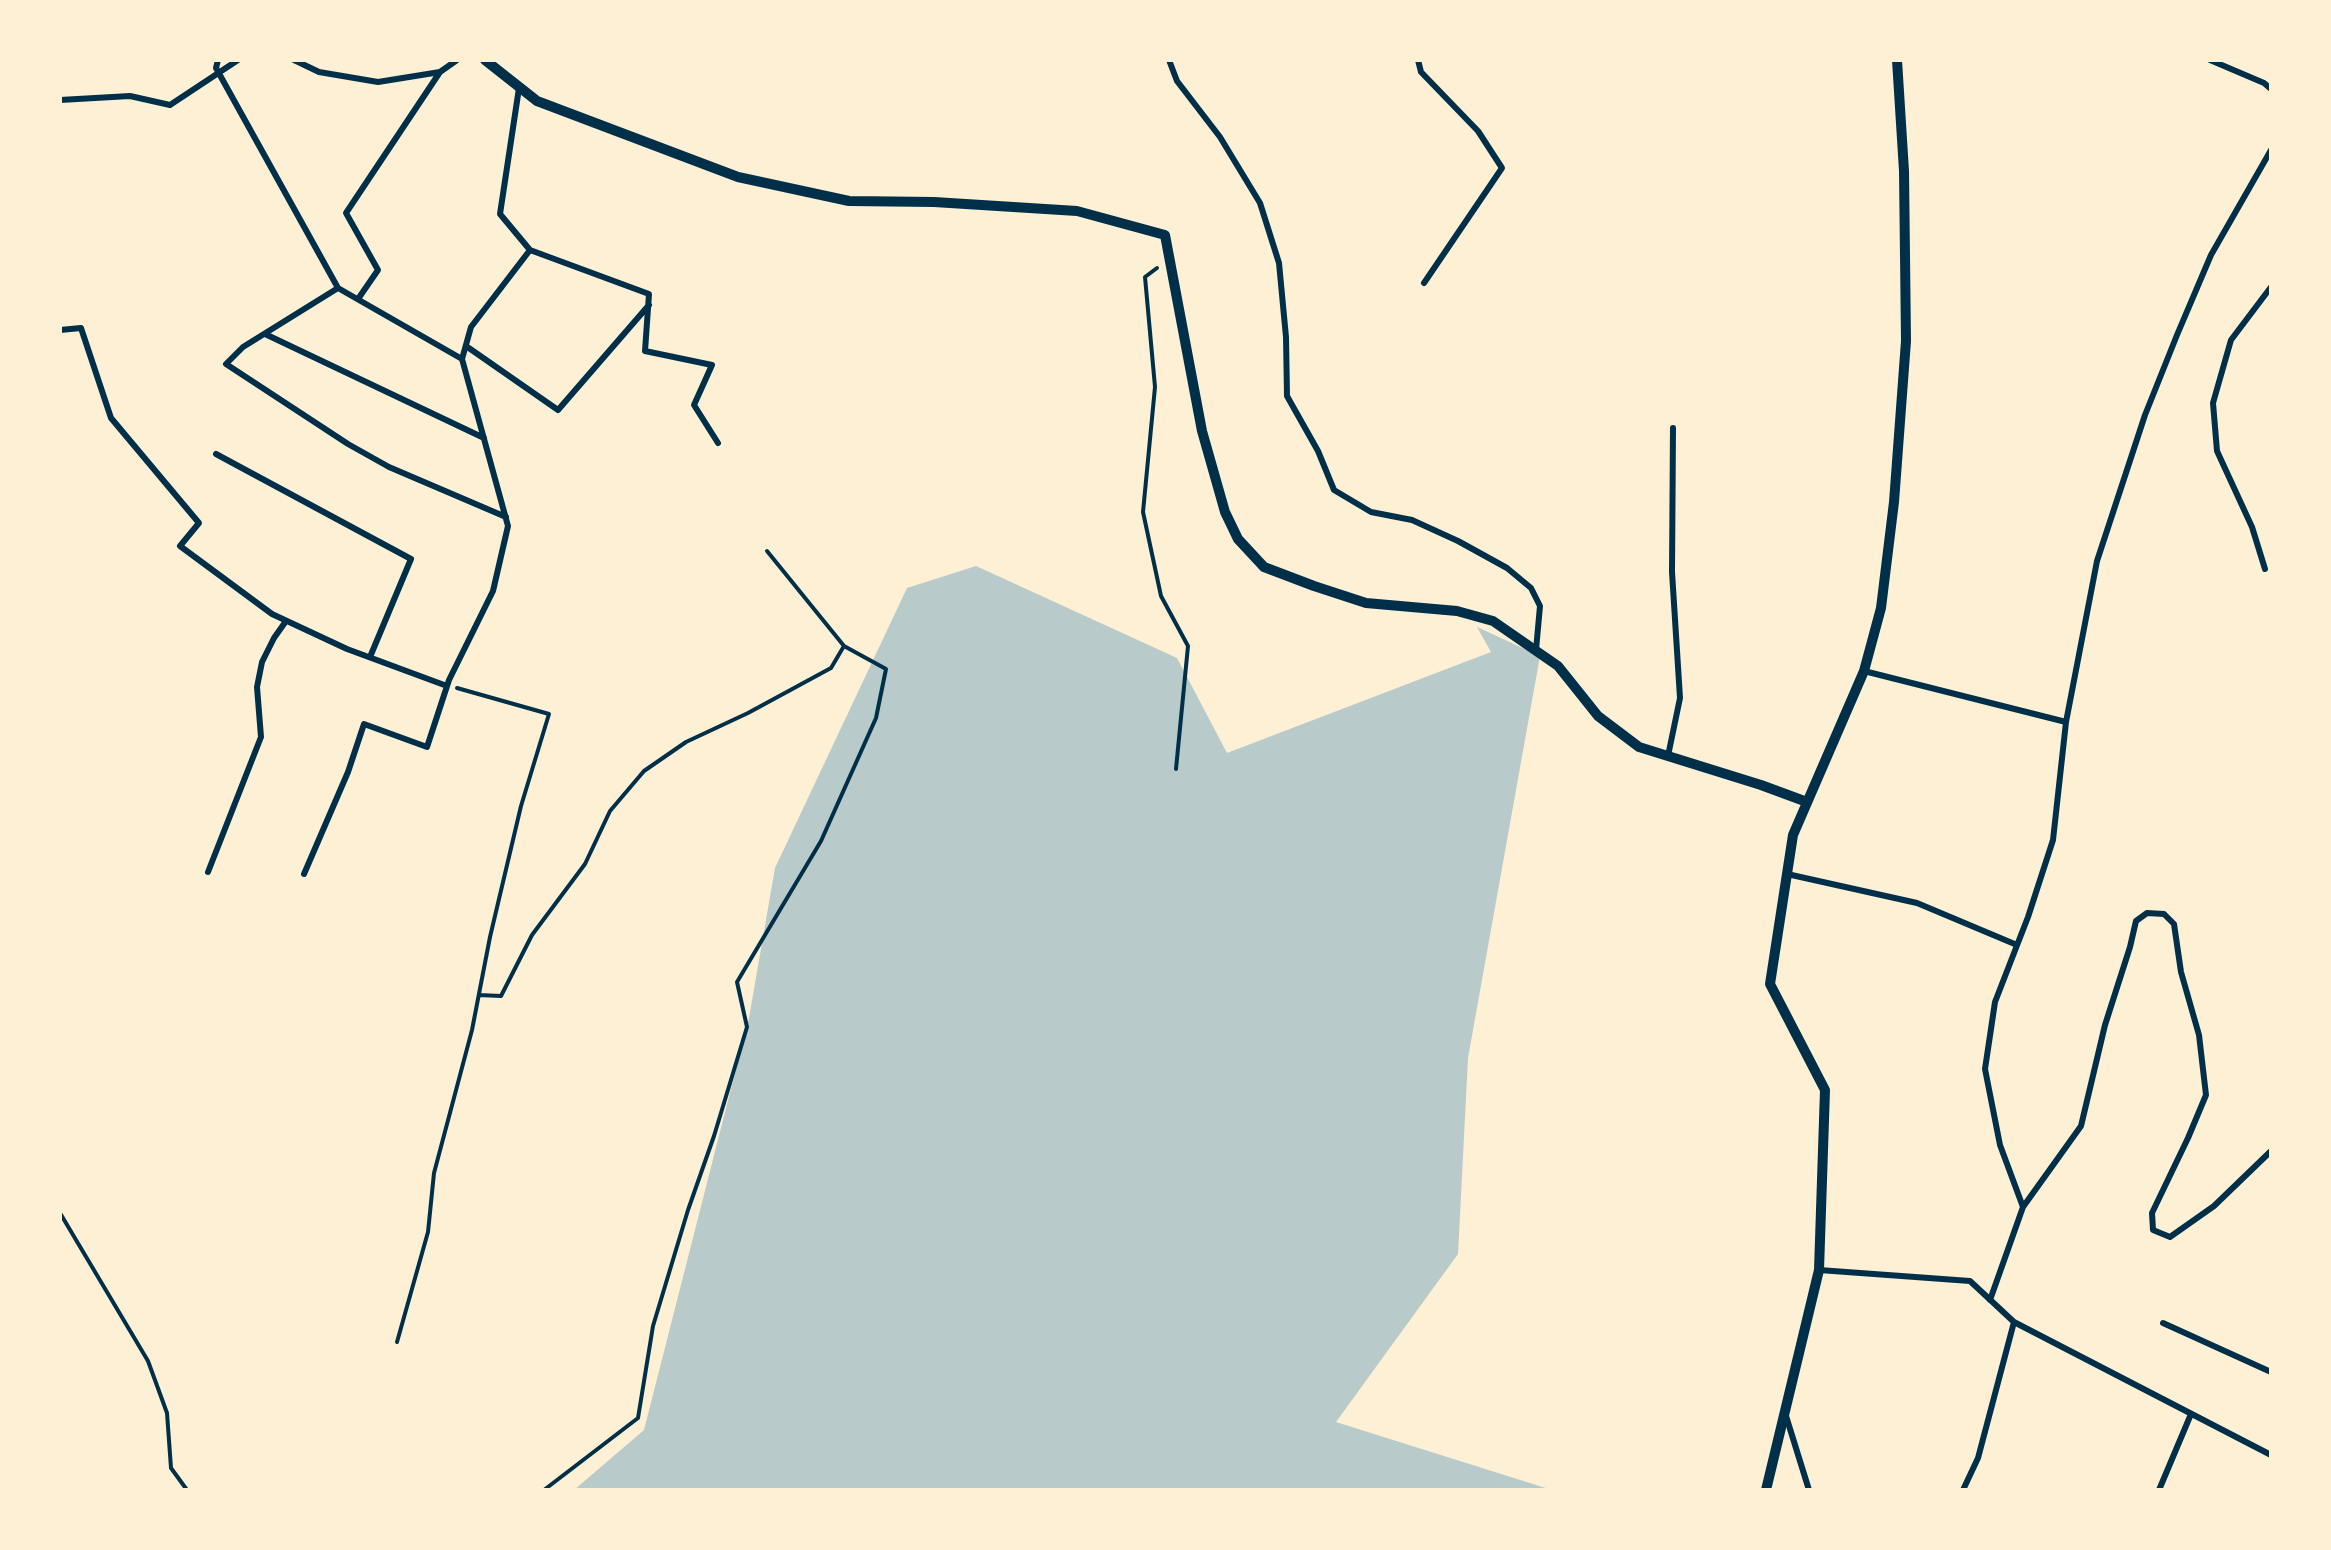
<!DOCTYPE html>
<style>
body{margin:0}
#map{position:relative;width:2331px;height:1550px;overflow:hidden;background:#fdf0d5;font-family:Helvetica,sans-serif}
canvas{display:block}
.frame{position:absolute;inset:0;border:62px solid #fdf0d5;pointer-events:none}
</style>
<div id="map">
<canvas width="2331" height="1550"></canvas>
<div class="frame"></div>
</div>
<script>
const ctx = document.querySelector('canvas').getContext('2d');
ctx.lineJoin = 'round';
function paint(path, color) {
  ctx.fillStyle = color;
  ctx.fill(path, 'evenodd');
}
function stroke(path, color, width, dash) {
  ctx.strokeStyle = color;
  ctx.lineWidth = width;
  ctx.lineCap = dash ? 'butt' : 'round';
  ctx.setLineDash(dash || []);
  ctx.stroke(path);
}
const green = new Path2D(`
 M976,566L1177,658L1227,753L1491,652L1477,627L1540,656L1468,1058L1458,1254L1336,1422L1552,1490H574L644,1430L749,1018L775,868L907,588Z`);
const path = new Path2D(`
 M1157,268L1145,277L1155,387L1143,512L1161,596L1188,646L1176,769
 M479,995L501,996L532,935L585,864L610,811L644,771L686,742L748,713L831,668L844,646L767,551
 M60,1213L148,1361L167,1413L171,1468L187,1490
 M397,1342L428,1232L434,1173L472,1030L490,937L521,806L549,714L457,688
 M544,1490L638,1418L653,1326L688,1210L714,1136L747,1027L737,982L821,841L876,718L886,669L844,646`);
const minor = new Path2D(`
 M218,60L216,68L338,288L462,359L508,526L493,591L449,680L427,747L364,724L348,772L304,874
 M294,60L319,72L378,82L440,72L457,60
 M1169,60L1177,81L1220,137L1260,203L1279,263L1286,337L1287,396L1318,451L1334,490L1371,512L1412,520L1458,541L1507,568L1531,588L1540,606L1536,650
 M1418,60L1421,72L1478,131L1502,168L1424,283
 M2210,60L2264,83L2271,89
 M60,100L130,96L170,105L238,60
 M530,250L649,294L645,351L712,365L694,405L718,443
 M338,288L243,347L226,364L348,444L389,467L506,517
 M358,299L378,270L346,213L440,72
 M60,330L81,328L111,418L199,523L180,546L272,614L347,649L447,686
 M265,334L484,438
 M466,346L558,410L649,305
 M462,359L471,327L530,250L500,214L519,88
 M216,454L411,559L370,657
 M2265,569L2252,527L2217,451L2213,403L2231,340L2271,287
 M1864,671L2066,722
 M1668,756L1680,698L1672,572L1673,428
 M208,872L261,737L257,687L262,662L274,638L286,621
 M1787,874L1917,903L2017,945
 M2023,1207L2081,1126L2105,1025L2130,947L2136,921L2147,913L2164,914L2174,924L2181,972L2199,1035L2206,1095L2188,1138L2152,1213L2153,1230L2170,1237L2214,1206L2271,1151
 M1819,1270L1970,1281L2014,1322L2271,1455
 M1990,1300L2023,1207L2000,1145L1985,1069L1995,1002L2028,917L2053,840L2066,722L2097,561L2145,415L2177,335L2211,255L2271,150
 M2163,1323L2271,1372
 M1786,1416L1809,1490
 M1963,1490L1978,1458L2014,1322
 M2159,1490L2191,1414`);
const tertiary = new Path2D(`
 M485,60L537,101L738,177L849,201L934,202L1077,211L1165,235L1202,431L1225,512L1238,539L1264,567L1314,586L1366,603L1457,611L1493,621L1558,666L1598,716L1639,747L1761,785L1807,802
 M1766,1490L1819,1270L1825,1090L1770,984L1793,835L1864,671L1881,608L1894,502L1906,341L1904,171L1897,60`);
paint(green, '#b9caca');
stroke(path, '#003049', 4);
stroke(minor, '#003049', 6);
stroke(tertiary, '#003049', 10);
</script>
